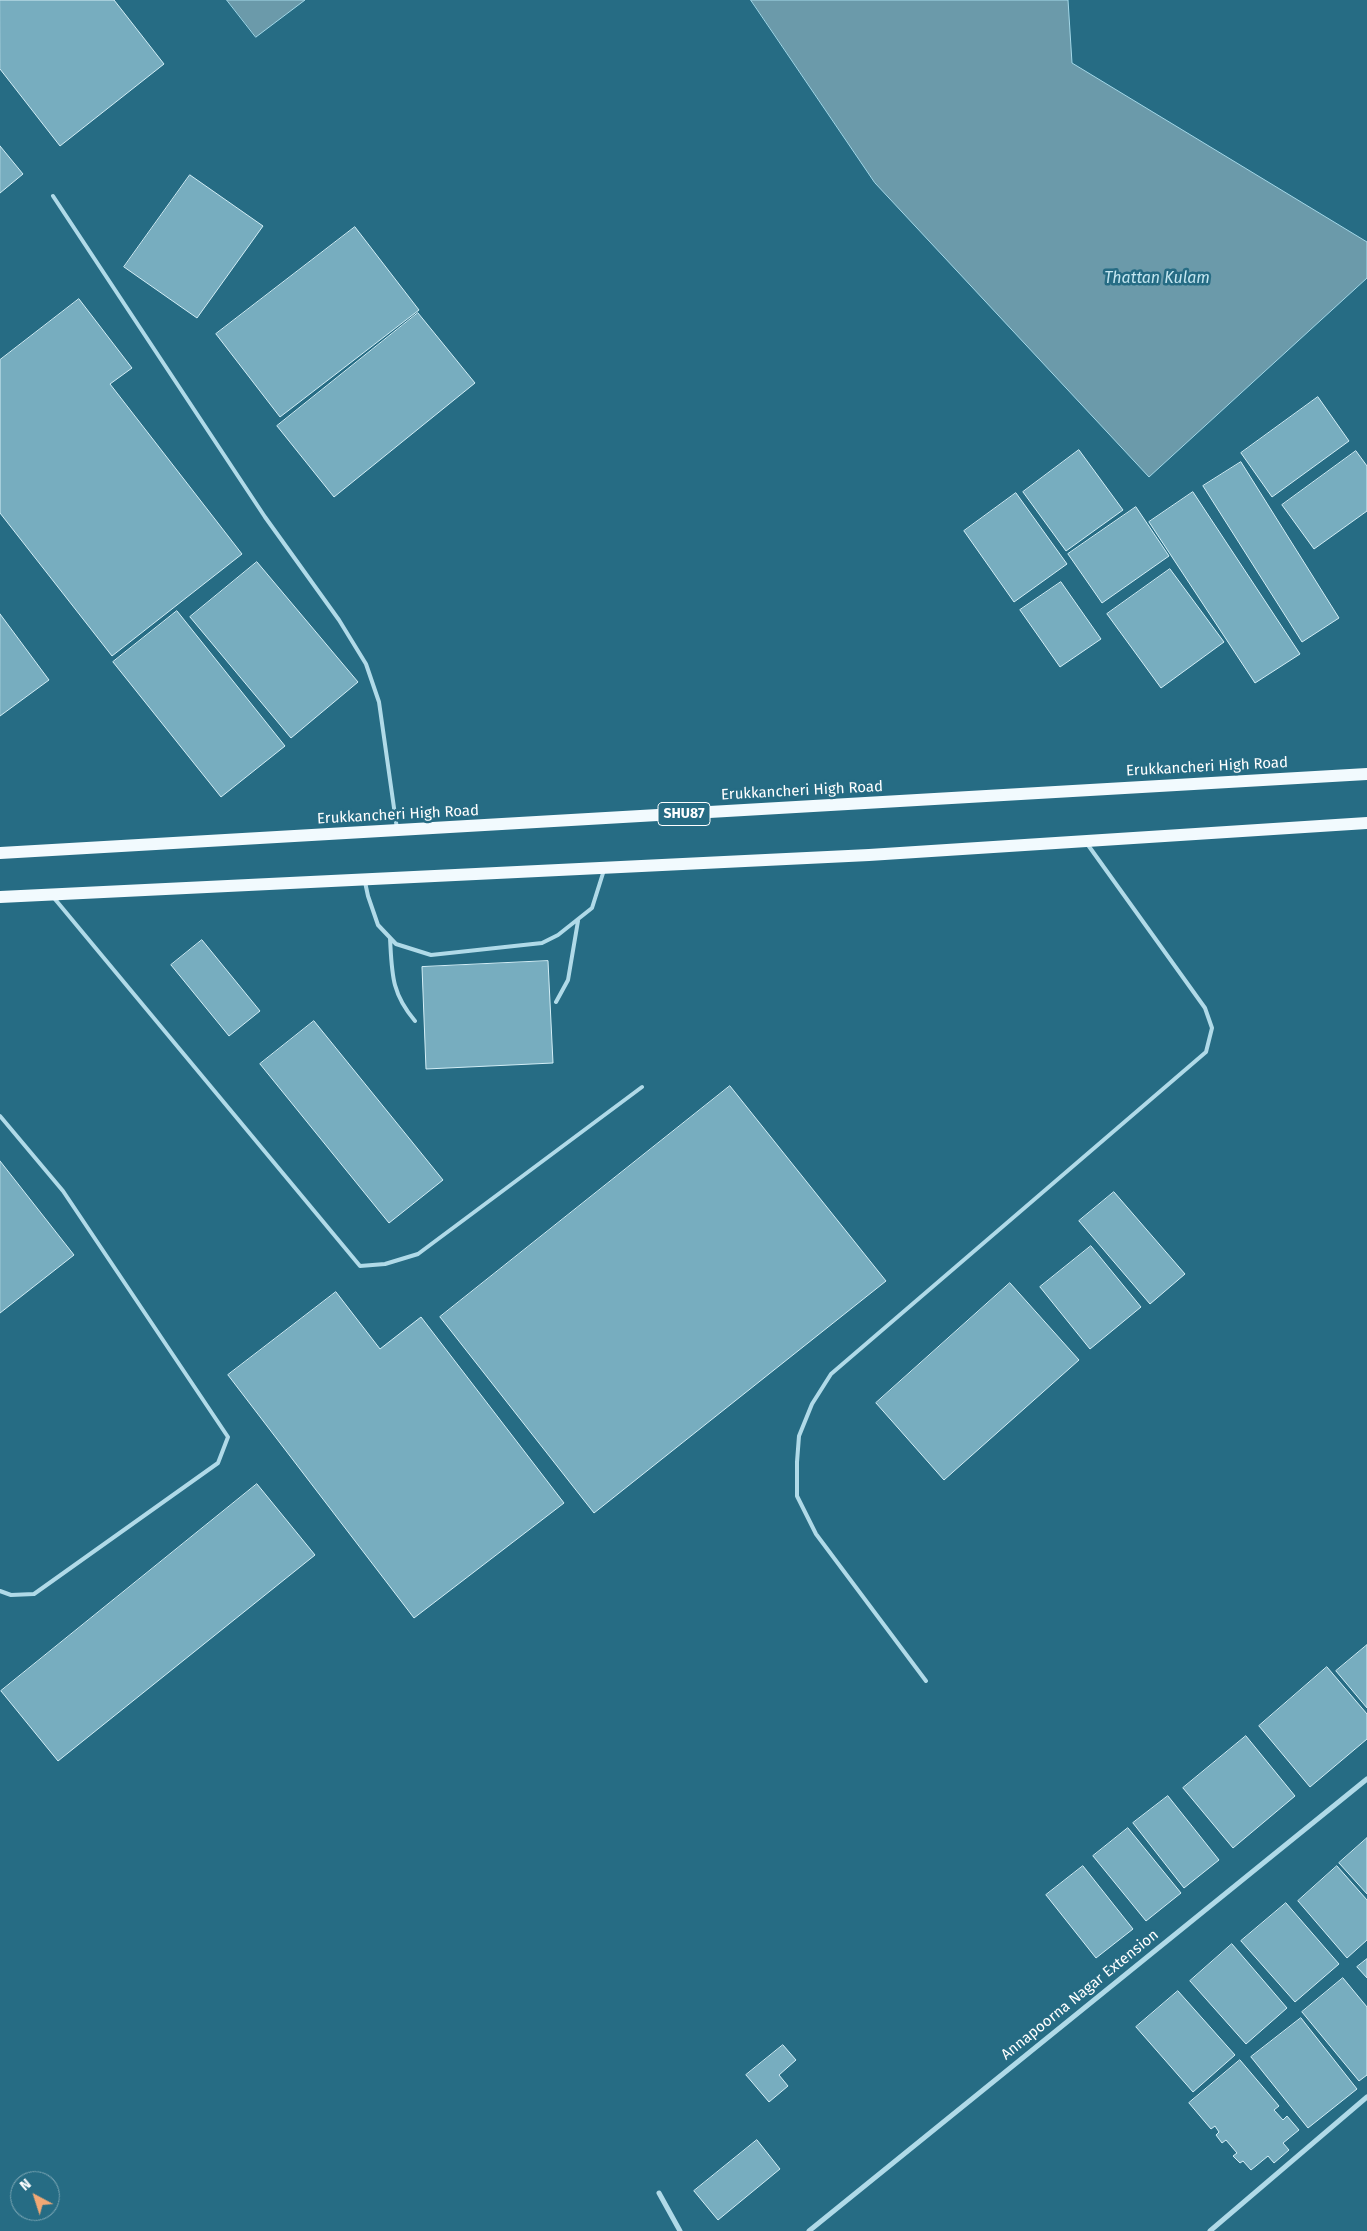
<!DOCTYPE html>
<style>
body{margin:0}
#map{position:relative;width:1367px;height:2231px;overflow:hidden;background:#266c84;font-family:"Fira Sans",sans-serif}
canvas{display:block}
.north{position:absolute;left:10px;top:2171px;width:50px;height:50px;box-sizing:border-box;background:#266c84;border:1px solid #7da7b5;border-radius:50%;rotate:320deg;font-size:14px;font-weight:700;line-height:20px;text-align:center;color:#fff}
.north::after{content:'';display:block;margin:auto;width:18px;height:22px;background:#f1a875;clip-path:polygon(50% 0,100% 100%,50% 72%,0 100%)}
</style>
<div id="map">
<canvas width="1367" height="2231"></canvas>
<div class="north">N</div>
</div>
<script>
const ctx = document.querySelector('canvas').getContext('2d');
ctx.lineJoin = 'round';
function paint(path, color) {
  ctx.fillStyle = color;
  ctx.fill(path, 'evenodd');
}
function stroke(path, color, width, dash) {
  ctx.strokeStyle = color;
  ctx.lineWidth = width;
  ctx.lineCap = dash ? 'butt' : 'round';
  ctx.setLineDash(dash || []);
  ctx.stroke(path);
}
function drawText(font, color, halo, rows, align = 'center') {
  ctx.font = font + ' "Fira Sans",sans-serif';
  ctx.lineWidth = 5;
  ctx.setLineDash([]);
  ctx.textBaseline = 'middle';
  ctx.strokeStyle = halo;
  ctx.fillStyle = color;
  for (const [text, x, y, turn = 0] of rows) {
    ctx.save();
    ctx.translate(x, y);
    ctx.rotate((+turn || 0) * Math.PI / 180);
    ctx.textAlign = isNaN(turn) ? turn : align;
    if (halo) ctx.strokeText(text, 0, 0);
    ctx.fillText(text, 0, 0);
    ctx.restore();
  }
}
const water = new Path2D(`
 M227,0H305L256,37Z
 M751,0H1068L1072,63L1367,242V278L1149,477L875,183Z`);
const building = new Path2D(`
 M0,0H114L164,64L60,146L0,69Z
 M0,146L23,174L0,193Z
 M190,175L263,226L197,318L124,267Z
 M355,227L419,310L280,417L216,334Z
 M79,299L132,368L110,384L242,554L112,656L0,513V360Z
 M418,313L475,383L334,497L277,426Z
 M1318,397L1349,441L1272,497L1241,453Z
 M1079,450L1123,510L1066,551L1023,492Z
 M1356,451L1367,466V511L1314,549L1282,505Z
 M1241,462L1339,618L1302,642L1203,486Z
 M1193,492L1300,654L1255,683L1149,522Z
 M1016,493L1067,564L1014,602L964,531Z
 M1136,507L1169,556L1102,603L1068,554Z
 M257,562L358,682L291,738L190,617Z
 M1170,569L1224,642L1161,688L1107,614Z
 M1061,582L1101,639L1060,667L1020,610Z
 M177,611L285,746L221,797L113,662Z
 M0,614L49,680L0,716Z
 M202,940L260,1011L229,1036L171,965Z
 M548,961L553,1063L426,1069L422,967Z
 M314,1021L443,1180L389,1223L260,1064Z
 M730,1086L886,1281L594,1513L440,1317Z
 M0,1161L74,1255L0,1313Z
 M1114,1192L1185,1274L1150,1304L1079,1221Z
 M1091,1246L1141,1307L1090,1349L1040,1287Z
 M1010,1283L1079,1360L944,1480L876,1403Z
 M336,1292L380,1349L421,1317L564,1503L414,1618L228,1375Z
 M257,1484L315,1555L58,1761L1,1691Z
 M1367,1645V1708L1336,1671Z
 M1327,1667L1367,1714V1739L1310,1787L1259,1726Z
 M1246,1736L1295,1796L1233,1848L1183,1788Z
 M1168,1796L1219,1860L1184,1888L1133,1823Z
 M1128,1828L1181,1893L1146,1921L1093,1856Z
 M1367,1838V1894L1339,1863Z
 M1083,1866L1133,1929L1096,1958L1046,1895Z
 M1337,1866L1367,1900V1940L1347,1958L1298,1901Z
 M1286,1903L1339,1964L1295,2002L1241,1941Z
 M1232,1944L1287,2008L1246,2044L1190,1981Z
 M1367,1959V1978L1357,1967Z
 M1343,1978L1367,2007V2075L1359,2081L1302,2012Z
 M1178,1991L1235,2055L1193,2092L1136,2027Z
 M1301,2018L1357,2089L1308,2128L1251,2057Z
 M783,2045L796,2060L779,2075L788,2086L769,2102L746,2075Z
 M1240,2060L1279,2106L1274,2110L1283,2120L1287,2116L1299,2130L1283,2143L1289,2150L1274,2163L1268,2156L1251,2170L1243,2161L1240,2163L1233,2156L1237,2153L1226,2140L1222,2143L1216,2135L1219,2132L1215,2126L1211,2129L1189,2103Z
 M757,2140L780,2169L718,2220L694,2191Z`);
const service = new Path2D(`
 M53,196L265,517L339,620L366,664L379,702L397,829
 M365,882L368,896L378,925L396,944L431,955L542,943L558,935L592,908L604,870
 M54,898L360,1266L385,1264L418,1254L642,1087
 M390,938C392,973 391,993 415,1021
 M556,1002L568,980L578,921
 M0,1116L63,1191L228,1437L218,1463L34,1594L11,1595L0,1591
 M926,1681L816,1534L797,1496V1462L799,1436L812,1404L831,1374L1206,1052L1212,1028L1205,1008L1088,845`);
const minor = new Path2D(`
 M659,2193L680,2231
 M809,2231L1367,1779
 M1210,2231L1367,2097`);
const primary = new Path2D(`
 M0,853L1367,774
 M0,897L869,855L1367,823`);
const shields = [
 [684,814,52]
];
const shieldNames = [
 ["SHU87",684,814]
];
const streetNames = [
 ["Erukkancheri High Road",1207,767,-3],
 ["Erukkancheri High Road",802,791,-3],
 ["Erukkancheri High Road",398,815,-3],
 ["Annapoorna Nagar Extension",1080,1995,-39]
];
const waterNames = [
 ["Thattan Kulam",1157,279]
];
paint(water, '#6b9aaa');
stroke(water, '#a4d8e8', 1);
paint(building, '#77adbf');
stroke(building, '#d3eef6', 1);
stroke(service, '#b0dae8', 4);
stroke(minor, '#b0dae8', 5);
stroke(primary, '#f2fafe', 12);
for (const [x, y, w] of shields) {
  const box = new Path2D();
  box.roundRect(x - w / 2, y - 11.5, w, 23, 4);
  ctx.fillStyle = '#266c84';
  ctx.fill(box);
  stroke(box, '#fff', 1);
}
drawText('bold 14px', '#fff', null, shieldNames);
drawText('15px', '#fff', '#266c84', streetNames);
drawText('italic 16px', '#c5e7f1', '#266c84', waterNames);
</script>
